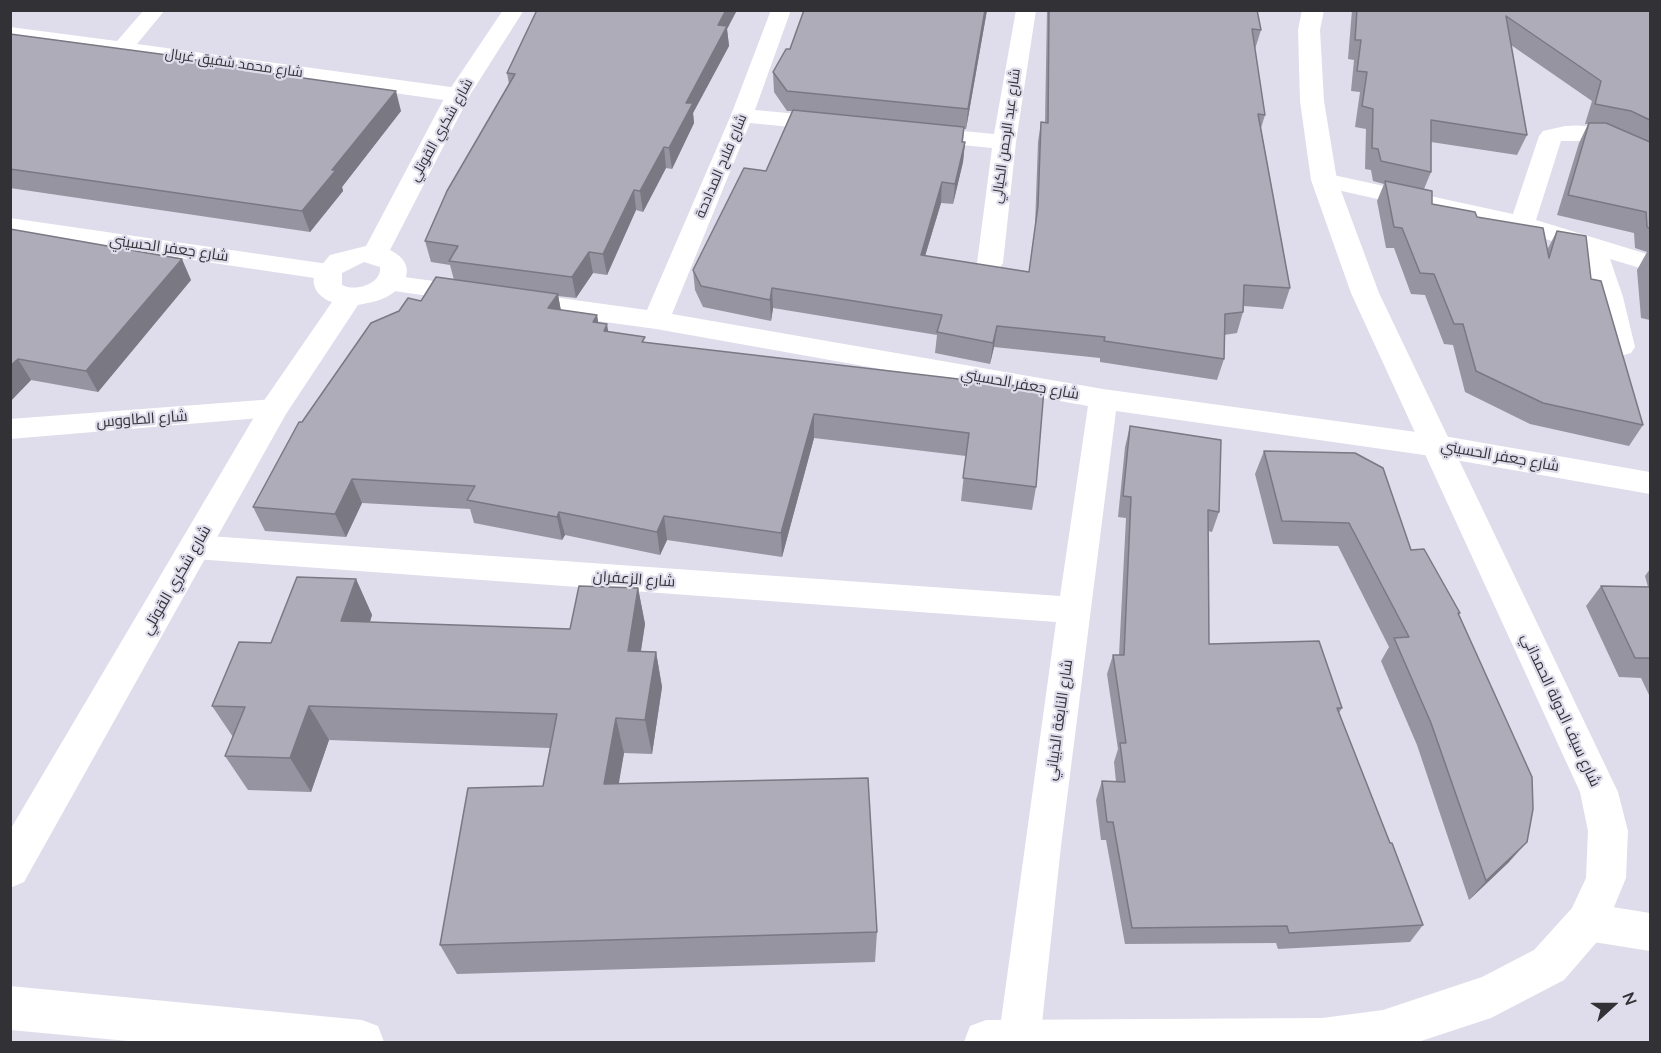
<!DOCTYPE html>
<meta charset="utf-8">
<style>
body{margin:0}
#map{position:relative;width:1661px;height:1053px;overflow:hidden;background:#dfdceb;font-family:Lato,sans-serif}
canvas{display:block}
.frame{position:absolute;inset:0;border:12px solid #323136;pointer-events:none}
.north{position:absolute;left:1583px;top:975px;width:60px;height:60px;-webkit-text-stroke:4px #dfdceb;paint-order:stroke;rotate:69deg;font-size:16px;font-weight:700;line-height:24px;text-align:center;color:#323136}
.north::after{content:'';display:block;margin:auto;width:21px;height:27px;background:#323136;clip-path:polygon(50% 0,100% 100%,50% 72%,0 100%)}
</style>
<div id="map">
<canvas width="1661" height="1053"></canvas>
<div class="frame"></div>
<div class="north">N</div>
</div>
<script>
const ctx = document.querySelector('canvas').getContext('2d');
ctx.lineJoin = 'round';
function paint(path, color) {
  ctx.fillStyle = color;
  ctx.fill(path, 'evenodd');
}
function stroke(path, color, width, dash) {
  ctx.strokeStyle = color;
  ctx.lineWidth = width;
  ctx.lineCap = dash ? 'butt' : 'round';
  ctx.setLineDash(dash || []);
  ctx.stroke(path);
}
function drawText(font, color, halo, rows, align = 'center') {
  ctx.font = font + ' Lato,Cairo,sans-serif';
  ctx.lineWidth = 4.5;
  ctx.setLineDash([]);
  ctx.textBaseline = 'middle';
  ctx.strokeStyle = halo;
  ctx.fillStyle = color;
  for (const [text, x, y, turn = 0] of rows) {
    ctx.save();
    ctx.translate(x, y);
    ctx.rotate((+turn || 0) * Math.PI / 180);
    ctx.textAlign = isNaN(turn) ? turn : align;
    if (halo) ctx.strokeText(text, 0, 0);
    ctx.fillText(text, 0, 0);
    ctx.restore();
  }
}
const street = new Path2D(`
 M144,10H165L137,44L458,88L466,90L469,95L466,100L458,102L10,39V27L117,41Z
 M771,10H791L755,110L831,117L839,119L842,124L839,129L831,131L750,123L672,314L1103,389L1438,435L1650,472V494L1438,457L1116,411L1061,846L1040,1042H998L1056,622L195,559L184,556L179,547L184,538L195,535L1060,596L1088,406L656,329L517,310L508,307L504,301L508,295L517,292L647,310L731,115Z
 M1016,10H1036L1016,142L1003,263L999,269L990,271L981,269L977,263L992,148L922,141L914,139L910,134L914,129L922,127L994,134Z
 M1565,126C1596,123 1623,133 1650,148V164L1596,141H1561L1536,220L1650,255V271L1610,259L1623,297L1635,347L1631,353L1621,356L1611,353L1607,347L1597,297L1582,250L1516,230L1315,185L1312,180L1315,175L1324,173L1513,214L1539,136L1543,131Z
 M10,218L328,264L337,266L341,272L337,278L328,280L10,233Z
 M389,275L471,286L480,288L484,294L480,300L471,302L380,289L376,283L380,277Z
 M274,399L284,402L288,409L284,416L10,439V419Z
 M1587,903L1650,913V951L1587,941L1573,936L1567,922L1573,908Z`);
const secondary = new Path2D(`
 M503,10H524L470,95L390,250C419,264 407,289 382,299C375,302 366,303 358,305L286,414L24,882L10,888V830L263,402L332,302C319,298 310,286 315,273L330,255L366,246L446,95ZM364,262L380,267C382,284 355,292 342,285V273Z
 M1302,10H1324L1320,30L1324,101L1337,180L1379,293L1618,792L1628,831L1626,878L1602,936L1564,980L1491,1018L1418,1042H964L970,1026L986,1020L1322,1018L1383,1010L1482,977L1534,950L1572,908L1586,878L1588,831L1580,792L1351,293L1311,180L1300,101L1298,30Z
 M10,986L362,1020L378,1026L384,1042H139L10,1030Z`);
const wall = new Path2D(`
 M537,10H737L727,29L729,46L693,113L694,123L672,169L666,168L643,212L636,210L607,275L593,273L576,298L558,296L561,310L597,315L598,323L608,332L645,343L1044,389L1036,487L1032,510L961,501L966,456L814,438L782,557L667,540L660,555L565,535L562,540L474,523L470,509L362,503L346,537L265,531L253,507L302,422L399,311L421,301L454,280L450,265L431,262L425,241L509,84L507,73Z
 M804,10H987L966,129H964L963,142H965L963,162L953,204L941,203L925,256L1029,272L1035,226L1038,142L1041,122H1045L1047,10H1257L1261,30L1255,49L1265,115L1261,128L1290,288L1283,309L1244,306L1243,312L1237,333L1224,335V359L1217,380L1100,362V358L994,347L990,364L935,353L937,335L773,308L771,321L703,307L695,290L693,270L766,171L792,111H787L774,92L773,72L790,49Z
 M1352,10H1650V320L1641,318L1637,270L1647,252L1635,248L1634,233L1557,215L1579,143L1588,124H1585L1592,101L1511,45L1527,135L1517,155L1431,142V172L1424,189L1432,204L1477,217L1547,250L1557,231L1591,279L1643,425L1629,446L1530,424L1465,392L1453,345L1444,344L1425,295L1411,294L1394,248H1386L1377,201L1384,184L1373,181L1371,170L1365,169L1366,129L1355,127L1360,92L1351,91L1354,60L1348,59Z
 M10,34L190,58L191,60L249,67L250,70L401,111L342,187L343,191L310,232L10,188Z
 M10,229L191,280L98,392L31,380L10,401Z
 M1130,426L1219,512L1212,532L1208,531L1209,644L1342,708L1339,713L1390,843L1423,925L1410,942L1278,949L1276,943L1125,944L1106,840H1101L1096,800L1102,781L1116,782L1114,762L1118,749L1107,674L1113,655H1119L1126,518L1118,517L1125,447Z
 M1264,451L1411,550L1460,613L1458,615L1509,862L1469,900L1417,745L1381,661L1389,647L1338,546L1273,544L1255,474Z
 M1650,569V697L1641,678L1619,677L1586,606L1601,586L1648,587L1645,576Z
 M356,579L372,615L370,622L570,629L638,588L645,624L641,651L656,652L662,687L652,754L624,753L618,784L877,932L875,962L457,974L440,945L543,786L550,748L329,740L311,792L248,790L225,756L233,737L212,706L271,643Z`);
const shadedWall = new Path2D(`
 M726,10H737L727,29L729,46L693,113L694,123L672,169L669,148L686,103L718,25Z
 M985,10H987L966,129L968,109Z
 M396,91L401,111L342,187L343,191L310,232L302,211L332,170Z
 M965,142L963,162L953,204L955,184Z
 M664,147L666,168L643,212L640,191Z
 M942,182L941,203L919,276L921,255Z
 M634,190L636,210L607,275L603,254Z
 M589,252L593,273L576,298L572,277Z
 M182,259L191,280L98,392L86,371Z
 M772,288L773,308L771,321L770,300Z
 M558,294L562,318L548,308Z
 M597,315L601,339L593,322Z
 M607,324L611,348L604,331Z
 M997,326L994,347L990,364L993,343Z
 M18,359L31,380L11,401L10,366Z
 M814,414V438L782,557L781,533Z
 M352,479L362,503L346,537L335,514Z
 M559,512L565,535L562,540L557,517Z
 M664,516L667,540L660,555L657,532Z
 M356,579L372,615L358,657L341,621Z
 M638,588L645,624L635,687L628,651Z
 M656,652L662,687L652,754L645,720Z
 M309,706L329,740L311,792L290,758Z
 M616,718L624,753L613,818L604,784Z
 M1527,842L1509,862L1469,900L1486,881Z`);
const building = new Path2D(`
 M537,10H726L718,25L727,26L686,103H693L669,148L664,147L640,191L634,190L603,254L589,252L572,277L449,261L458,246L425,241L447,191L515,74L507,73Z
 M804,10H985L968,109L787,91L773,72L786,49H790Z
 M1049,10H1257L1261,30L1252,29L1265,115L1258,114L1290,288L1244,285L1243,312L1225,314L1224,359L1104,341L1105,337L997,326L993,343L937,332L942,315L772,288L770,300L701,286L693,270L744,168L766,171L793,110L964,127L962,142H965L955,184L942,182L921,255L1029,272L1038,206L1041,122L1048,123Z
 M1357,10H1650V120L1631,111L1595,104L1601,81L1506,16L1527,135L1431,120V172L1381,161L1378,149L1372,148L1373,109L1362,106L1367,72L1357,71L1361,40H1355Z
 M10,34L190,58L188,59L249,67L246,70L396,91L332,170H336L302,211L10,169Z
 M1589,123H1606L1650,142V229L1647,227L1646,212L1568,195Z
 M1385,181L1432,191V204L1475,212L1477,217L1543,228L1549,258L1557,231L1586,236L1591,279L1601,281L1643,425L1543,403L1476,371L1463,324H1454L1434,274L1420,273L1402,228L1394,227Z
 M10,229L182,259L86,371L18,359L10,366Z
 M436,277L558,294L548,308L597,315L593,322L607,324L604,331L645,337L642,342L1044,389L1036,487L963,478L969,433L814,414L781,533L664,516L657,532L559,512L557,517L467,500L475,486L352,479L335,514L253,507L299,422H302L371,323L399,311L408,298L421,301Z
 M1130,426L1221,440L1219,512L1208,510L1209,644L1319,641L1342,708H1337L1390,843H1392L1423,925L1289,933L1287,926L1132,928L1113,822H1107L1102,781L1125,782L1120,743H1126L1113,655H1124L1131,497L1123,496Z
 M1264,451L1355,453L1383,468L1411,550L1424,549L1460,613H1458L1532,777L1533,809L1527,842L1486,881L1431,723L1394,638L1409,637L1349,523L1282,521Z
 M297,577L356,579L341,621L570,629L579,586L638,588L628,651L656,652L645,720L616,718L604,784L868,778L877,932L440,945L468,788L543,786L557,714L309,706L290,758L225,756L245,707L212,706L239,642L271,643Z
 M1601,586L1650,587V658H1635Z`);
const farStreetnames = [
 ["شارع محمد شفيق غربال",234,63,8],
 ["شارع شكري القوتلي",441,130,-61],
 ["شارع عبد الرحمن الكيالي",1006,136,-82],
 ["شارع فلاح المدادحة",721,166,-67]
];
const streetNames = [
 ["شارع جعفر الحسيني",169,248,8],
 ["شارع جعفر الحسيني",1020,384,10],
 ["شارع الطاووس",142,419,-4],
 ["شارع جعفر الحسيني",1500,456,10],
 ["شارع الزعفران",634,579,4],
 ["شارع شكري القوتلي",176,580,-60],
 ["شارع سيف الدولة الحمداني",1561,710,65],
 ["شارع النابغة الذبياني",1059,720,-82]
];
paint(street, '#fff');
paint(secondary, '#fff');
paint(wall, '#9694a0');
paint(shadedWall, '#7a7882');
paint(building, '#afacba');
stroke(building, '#7a7882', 1.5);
drawText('14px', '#323136', '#dfdceb', farStreetnames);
drawText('15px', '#323136', '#dfdceb', streetNames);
</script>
